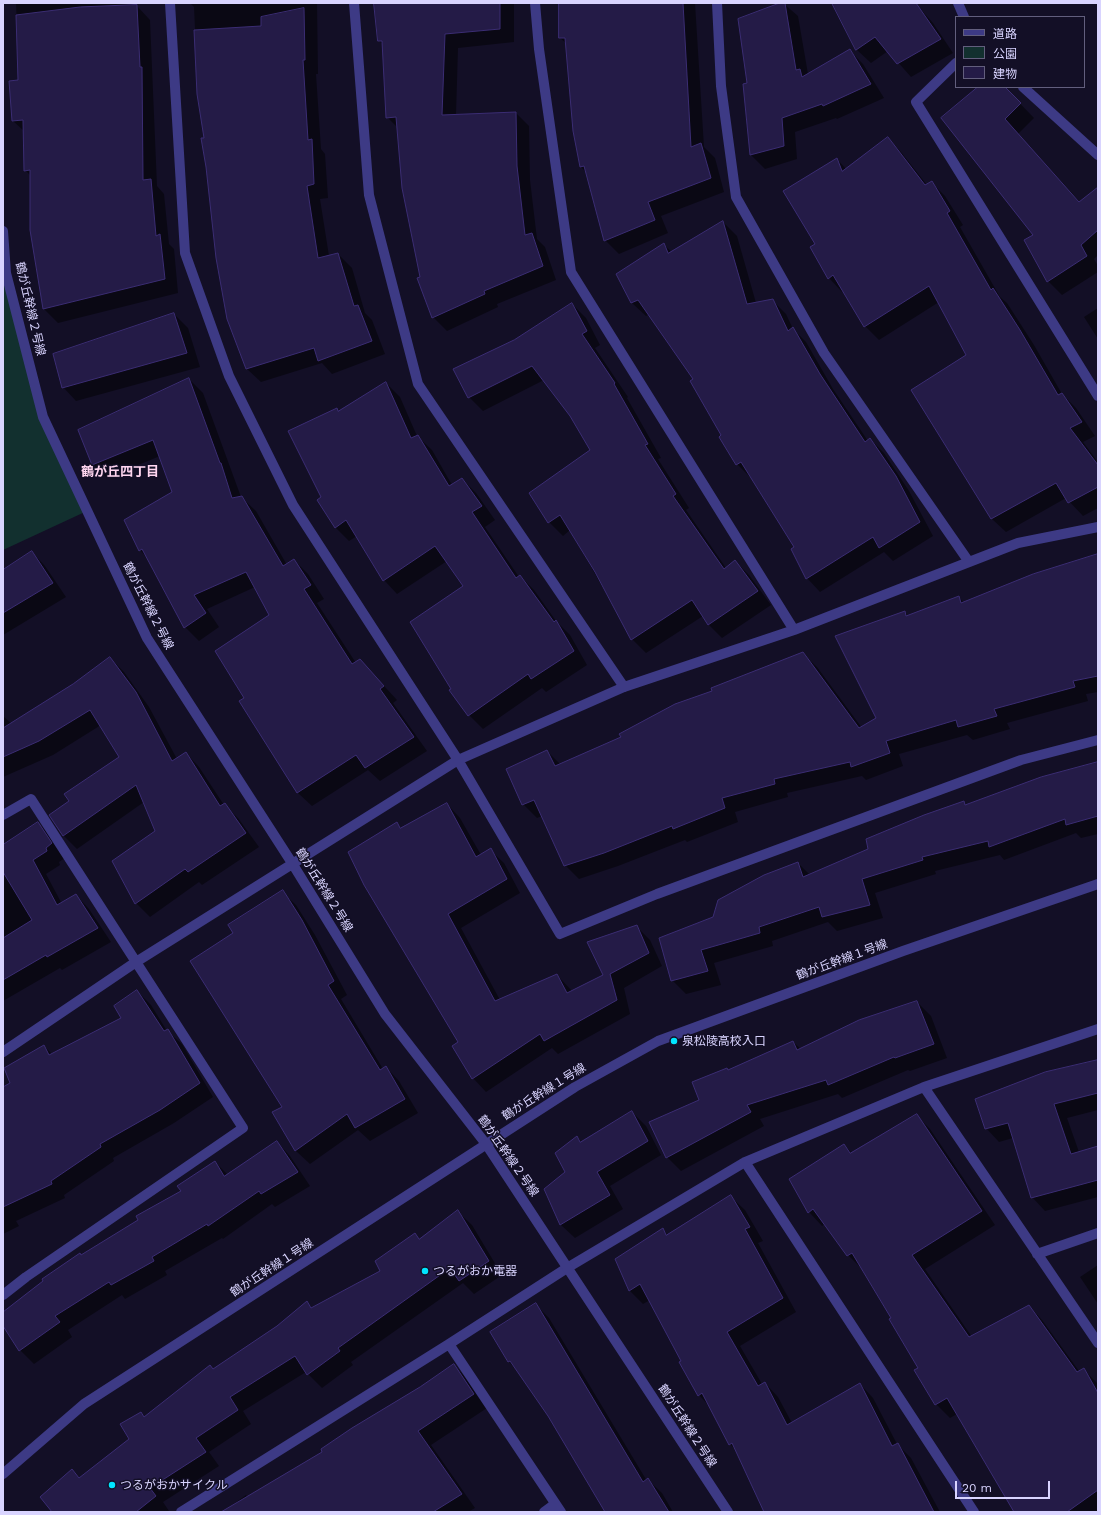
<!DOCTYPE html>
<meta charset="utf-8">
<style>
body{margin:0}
#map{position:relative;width:1101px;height:1515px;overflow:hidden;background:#130f26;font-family:"Work Sans","Noto Sans JP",sans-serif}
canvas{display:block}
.frame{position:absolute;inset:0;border:4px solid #d9d4ff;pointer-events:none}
.legend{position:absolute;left:955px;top:16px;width:130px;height:72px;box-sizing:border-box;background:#130f26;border:1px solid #625e7d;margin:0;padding:5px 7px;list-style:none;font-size:12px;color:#d9d4ff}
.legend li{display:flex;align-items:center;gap:8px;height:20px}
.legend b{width:20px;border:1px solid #625e7d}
.scale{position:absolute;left:955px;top:1481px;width:95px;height:18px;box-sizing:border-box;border:2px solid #d9d4ff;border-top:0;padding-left:5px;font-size:12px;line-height:14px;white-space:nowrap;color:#d9d4ff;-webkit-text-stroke:3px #130f26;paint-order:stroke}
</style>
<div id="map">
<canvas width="1101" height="1515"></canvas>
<div class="frame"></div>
<ul class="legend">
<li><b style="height:5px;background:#3d3a85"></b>道路</li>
<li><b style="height:11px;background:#12302f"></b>公園</li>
<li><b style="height:11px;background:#241b47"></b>建物</li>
</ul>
<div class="scale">20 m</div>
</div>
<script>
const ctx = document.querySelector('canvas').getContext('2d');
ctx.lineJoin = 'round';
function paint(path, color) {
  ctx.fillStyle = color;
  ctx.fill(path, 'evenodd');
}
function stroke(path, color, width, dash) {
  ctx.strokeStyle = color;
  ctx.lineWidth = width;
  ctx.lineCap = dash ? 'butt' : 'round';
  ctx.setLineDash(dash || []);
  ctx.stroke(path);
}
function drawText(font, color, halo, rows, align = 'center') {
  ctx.font = font + ' "Work Sans","Noto Sans JP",sans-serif';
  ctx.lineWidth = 3;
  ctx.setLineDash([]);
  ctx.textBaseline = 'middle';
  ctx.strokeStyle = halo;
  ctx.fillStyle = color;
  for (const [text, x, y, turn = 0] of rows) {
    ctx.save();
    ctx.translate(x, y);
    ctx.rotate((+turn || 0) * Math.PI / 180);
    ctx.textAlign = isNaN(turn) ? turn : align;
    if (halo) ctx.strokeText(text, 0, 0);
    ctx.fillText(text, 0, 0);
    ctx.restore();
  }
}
const green = new Path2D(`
 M3,273L43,417L87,511L3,550Z`);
const shadow = new Path2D(`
 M16,3H133L132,6H137L150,20L157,186L164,194L169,244L174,249L178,293L58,323L44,309L31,230V176L25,170L24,131L13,121L19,81Z
 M190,3H317L318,74H316L321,149L325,154L328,198L320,199L329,256L338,254L352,268L365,313L372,320L385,354L332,374L322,363L261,382L247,369L198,94L194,7Z
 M375,3H514V42L458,48L456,115L516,113L529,126L530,180L537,239L545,247L556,280L497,304L498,307L447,331L433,317L421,277L398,128L387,117L383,44L379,41Z
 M560,3H695L704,147L715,158L724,192L661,216L668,233L619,254L605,240L587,173L581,167L567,44L560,38Z
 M783,3L798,16L808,74L850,51L863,64L884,98L837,119L836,118L795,132L797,159L765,169L751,155L744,85L748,84Z
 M833,3H915L933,23L953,53L911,77L888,51L871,63L857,50Z
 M981,87H1004L1034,118L1018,134L1080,202L1098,188V255L1094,259L1098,266V272L1062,295L1048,281L1034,235Z
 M888,138L901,152L927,185L931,182L945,196L963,225L960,227L1000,297L1007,303L1034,345L1062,394L1076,408L1095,436L1083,442L1098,462V508L1083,516L1066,498L1006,532L992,519L912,390L967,355L939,302L879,340L865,326L844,291L842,292L829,278L816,244L837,159L846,169Z
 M723,222L737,236L756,303L772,300L786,314L793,329L806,342L833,389L868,441L870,439L884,453L909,491L933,536L893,561L884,552L820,592L807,578L795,547L751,478L737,464L694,379L650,314L646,316L632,303L617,275L664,245L672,252Z
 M572,304L586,318L600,345L595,348L628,397L627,398L661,458L658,459L689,508L686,510L726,568L735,561L749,575L771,605L722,638L709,625L703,616L646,653L632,639L570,530L563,536L549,522L592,450L571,415L544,380L483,411L469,397L514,341Z
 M1098,308V339L1084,317Z
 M174,314L188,328L200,367L76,401L63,387Z
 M189,379L203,393L241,497L256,511L287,565L294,560L308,574L324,599L317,603L356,663L373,674L397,700L393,703L427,751L380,781L368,770L312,806L298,793L240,701L245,698L270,615L255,587L207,609L219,627L199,641L185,627L149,560L140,550L173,492L160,456L107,478L93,464Z
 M386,383L400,397L417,436L432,450L452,485L462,479L476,493L495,520L485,527L519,577L520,576L534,590L556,621L570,635L587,665L546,692L542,688L483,729L469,715L452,690L465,586L447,561L397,594L384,580L357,536L349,541L336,528L319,500L322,497L336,409L339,412Z
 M32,552L45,566L66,597L3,635V571Z
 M1098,555V692L1086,694L1088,701L1007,723L1010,729L973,740L967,735L899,754L903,766L866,780L862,776L787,793L788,797L735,812L738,822L687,842L685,840L618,866L579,879L565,865L542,816L537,818L523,804L547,751L561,765L622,738L713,692L803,654L817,667L862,728L878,718L905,612L908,616L959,597L964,603Z
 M110,658L124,672L149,707L177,759L186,753L199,767L224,805L238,818L259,847L202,885L199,882L150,917L136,903L156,831L144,802L77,849L63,835L70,801L120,758L101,725L53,755L3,777V716L12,724L74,685Z
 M1098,762V834L1081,838L1076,833L1004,860L1000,855L935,871L936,874L875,893L883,918L837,931L828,922L772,941L773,946L714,963L721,985L686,994L672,980L714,918L798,863L810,875L870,849L964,802L967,806Z
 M447,804L460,818L481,855L490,850L504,863L520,893L461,928L500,1000L557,975L572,991L604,975L636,926L650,940L662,966L624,988L630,1014L558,1054L552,1048L486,1092L473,1078L460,1042L397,824L401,828Z
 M38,823L52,837L65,858L59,862L60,865L46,874L62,904L76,895L89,909L111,942L62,970L60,968L3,1001V847Z
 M282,892L296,905L315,935L347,995L341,999L383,1069L386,1067L399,1081L418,1113L370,1141L358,1130L310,1164L296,1151L273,1113L283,1107L234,934Z
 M137,991L151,1005L167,1031L182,1044L213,1097L174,1123L113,1158L114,1161L64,1195L65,1198L16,1221L19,1226L3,1234V1088L11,1083L44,1046L52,1054L122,1018Z
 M917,1002L931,1016L947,1058L910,1071L908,1070L842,1098L838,1094L760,1119L764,1126L681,1171L667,1157L700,1100L728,1071L793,1042L801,1049Z
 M1098,1061V1110L1067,1118L1079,1152L1098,1147V1197L1045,1211L1032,1197L1013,1138L999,1142L986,1128Z
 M632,1112L646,1126L661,1155L610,1186L623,1209L575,1238L561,1225L546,1189L567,1172L577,1137L582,1142Z
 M916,1115L930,1129L995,1225L925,1269L972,1337L1029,1306L1042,1320L1079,1371L1083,1369L1097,1383L1098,1512H1015L957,1414L950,1418L936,1404L893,1319L862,1269L848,1255L825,1224L822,1226L809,1212L844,1145L852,1153Z
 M277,1142L290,1156L310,1186L275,1207L272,1204L223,1239L222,1238L165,1271L167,1275L125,1299L122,1295L68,1330L72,1337L34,1364L20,1350L3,1324V1313L82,1256L183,1192L215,1162L228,1175Z
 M731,1197L745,1210L763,1241L758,1243L796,1312L740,1346L762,1384L765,1383L778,1397L792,1423L860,1384L873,1398L897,1444L911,1458L940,1512H767L737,1451L730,1444L710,1407L699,1395L650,1300L643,1304L629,1290L662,1230L668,1235Z
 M458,1212L472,1225L502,1275L474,1294L463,1283L351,1362L353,1365L322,1388L306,1372L243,1411L251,1424L209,1452L219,1466L163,1502L169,1511L167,1512H52L72,1471L79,1478L131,1439L141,1413L145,1417L210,1366L214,1370L277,1327L307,1303L312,1308L381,1271L415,1235L420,1240Z
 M1098,1265V1304L1080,1277Z
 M535,1304L549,1318L647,1481L648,1480L662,1493L673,1512H606L549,1416L519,1372L509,1362L492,1332Z
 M454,1365L467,1379L487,1408L431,1445L475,1508L468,1512H223L246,1495L248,1497L324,1453Z`);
const building = new Path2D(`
 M374,3H500V29L445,34L442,115L516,112L517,166L525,235L532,233L543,266L484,291L485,294L432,318L417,278L420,277L402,188L396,117L386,118L382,41H378Z
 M559,3H683L691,147L701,143L711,178L648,202L655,220L604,241L584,166L580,167L573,131L565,38H559Z
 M780,3H785L796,70L800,69L802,77L850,49L871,84L823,106L822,104L782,118L784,146L750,155L743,84L747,83L738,19Z
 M832,3H916L941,39L897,64L875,37L856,50Z
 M137,5L140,67H142L143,180L151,179L156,236L160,234L165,279L43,309L30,230V170L24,171L23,120L12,121L9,81L18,80L16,15L80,7Z
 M304,8L305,60H303L308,140L312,139L314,184L307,186L318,258L338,253L354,306L358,305L372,341L318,361L314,348L246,369L227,319L216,258L206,167L201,138H204L197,94L194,30L261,26V17Z
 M978,87H1005L1021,103L1005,119L1079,202L1098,187V230L1081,245L1087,256L1047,282L1024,240L1033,235L941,118Z
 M888,137L925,185L932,181L950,211L947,213L991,290L993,288L1020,330L1058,395L1062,393L1082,422L1070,428L1098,465V487L1068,503L1056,483L991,519L911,390L966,355L929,286L864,327L833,275L828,279L810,247L815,244L783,191L837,158L842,171Z
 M723,221L747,304L773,299L788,331L793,327L820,374L865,442L870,438L896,476L920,522L879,548L873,537L806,579L791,549L794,547L741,462L736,465L719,437L721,435L690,381L693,379L638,300L631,303L616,274L664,243L668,253Z
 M572,303L587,331L582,334L615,383L614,384L648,444L645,445L676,494L673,496L724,569L735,560L758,591L708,625L692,600L631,640L595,572L560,515L548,523L529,493L590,450L570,416L532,366L468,398L453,369L514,340Z
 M174,313L187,353L62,388L53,354Z
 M189,378L220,463H221L232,498L242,496L283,566L294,559L311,585L304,589L352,664L360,659L384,686L380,689L414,737L365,768L356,755L297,793L239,701L244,698L215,651L269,615L246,572L194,595L206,613L184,628L142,549L139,551L124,520L172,492L153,440L92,465L78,430Z
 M386,382L411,438L418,435L449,486L462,478L482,506L472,512L516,578L520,575L554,622L556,620L574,651L531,679L528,674L468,716L449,690L451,689L410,622L463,586L435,546L383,581L346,520L335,528L317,500L321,497L288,431L337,408L338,411Z
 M32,551L53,583L3,613V570Z
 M1098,554V676L1073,681L1075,687L994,709L997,716L958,727L956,720L886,741L890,753L851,767L850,762L774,779L775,784L722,798L725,808L673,829L672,826L604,853L564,866L534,800L522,805L506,769L547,750L555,766L621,737L619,734L675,704L712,691L711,688L803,652L859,728L876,718L835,636L905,611L906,616L959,596L961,603L1033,574Z
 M110,657L136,692L172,761L186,752L220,806L225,803L246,833L188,872L185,869L135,904L112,861L155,831L136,785L63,836L49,815L69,801L64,794L119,757L90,710L39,741L3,757V728L73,684Z
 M1098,762V816L1066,825L1065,819L989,847L988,841L922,857L923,860L862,879L870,905L822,917L819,907L759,927L760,933L701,950L708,971L671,981L659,938L713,917L718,900L764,875L798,862L803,877L868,849L866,839L924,815L964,801L965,805L1041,777Z
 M447,803L476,857L491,848L507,879L448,914L495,1001L557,974L567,993L603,975L587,942L637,925L649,953L610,974L617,1000L544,1041L540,1034L472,1079L452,1046L458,1042L364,885L348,852L397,822L400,828Z
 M38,822L52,843L46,848L47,851L33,860L57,905L76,894L98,928L47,957L46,955L3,980V938L32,920L3,872V845Z
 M283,890L302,920L334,981L328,985L380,1070L386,1066L405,1099L355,1128L347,1114L295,1151L272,1112L282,1107L190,961L233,933L228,925Z
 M137,990L164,1031L168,1029L200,1083L160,1110L100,1144L101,1147L51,1181L52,1184L3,1207V1087L10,1083L4,1068L44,1045L49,1055L121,1018L114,1006Z
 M917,1001L934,1044L895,1058L894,1057L828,1085L826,1080L747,1105L751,1112L666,1158L649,1122L699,1100L692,1082L727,1068L728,1070L793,1041L797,1050L859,1020Z
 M1098,1060V1093L1054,1104L1071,1154L1098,1146V1180L1031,1198L1008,1123L985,1129L975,1099L1045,1072Z
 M632,1111L648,1141L597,1172L610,1195L560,1225L544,1189L565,1172L555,1153L577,1136L580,1142Z
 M917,1114L982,1211L912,1255L969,1337L1029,1305L1077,1372L1084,1368L1098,1393V1490L1067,1512H1014L947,1398L935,1405L914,1370L918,1368L889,1319L891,1318L852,1253L847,1256L813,1209L808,1213L789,1179L844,1144L850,1153Z
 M277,1141L298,1172L261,1194L259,1191L208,1226L207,1224L152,1257L154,1261L111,1285L109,1282L55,1316L60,1322L19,1351L3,1326V1312L43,1281L42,1279L80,1253L81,1255L138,1220L136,1216L181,1191L177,1186L215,1161L224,1176Z
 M731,1195L750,1227L745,1229L783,1298L727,1332L758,1386L765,1382L787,1425L860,1383L892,1446L898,1443L934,1512H764L732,1443L729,1445L702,1393L698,1396L679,1362L681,1361L640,1284L629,1291L615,1259L663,1228L666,1235Z
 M458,1210L489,1261L459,1281L450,1268L338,1348L340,1351L307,1375L295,1356L230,1397L238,1410L196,1438L206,1452L150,1488L156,1496L136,1512H52L40,1497L72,1469L79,1478L129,1439L120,1424L141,1412L144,1417L210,1365L213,1369L277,1326L307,1301L311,1308L380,1271L375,1261L415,1233L419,1239Z
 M536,1303L643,1482L648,1478L669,1512H605L548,1416L510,1361L508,1362L490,1332Z
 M454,1364L474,1394L418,1431L462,1494L433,1512H221L322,1452L321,1449L352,1428L420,1387Z`);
const minor = new Path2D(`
 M170,3L185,253L229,376L293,505L458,760L560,934L657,894L1021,760L1098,740
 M354,3L369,195L418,384L624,687
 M535,3L539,49L571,272L794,630
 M717,3L721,86L736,197L824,353L969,562
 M958,3L964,17
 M956,63L916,102L1098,396
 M1023,87L1098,155
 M3,231L6,273L43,417L147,638L292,863L385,1014L486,1144
 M3,815L31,799L243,1128L26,1277L3,1295
 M3,1052L136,962L458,760L624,687L794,630L1018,543L1098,527
 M924,1087L1098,1343
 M745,1162L974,1512
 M1037,1254L1098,1233
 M181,1512L449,1344
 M544,1512L555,1504
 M561,1512L449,1344L567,1268L745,1162L924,1087L1098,1029`);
const tertiary = new Path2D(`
 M486,1144L728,1512
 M3,1474L84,1404L575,1087L658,1041L903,951L1098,884`);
const markers = [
 [674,1041,4,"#00e5ff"],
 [425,1271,4,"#00e5ff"],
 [112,1485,4,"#00e5ff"]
];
const streetNames = [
 ["鶴が丘幹線２号線",30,309,77],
 ["鶴が丘幹線２号線",148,606,63],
 ["鶴が丘幹線２号線",324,890,58],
 ["鶴が丘幹線１号線",842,960,-20],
 ["鶴が丘幹線１号線",544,1092,-32],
 ["鶴が丘幹線２号線",508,1156,55],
 ["鶴が丘幹線１号線",272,1268,-33],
 ["鶴が丘幹線２号線",687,1426,57]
];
const poiNames = [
 ["泉松陵高校入口",682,1041],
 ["つるがおか電器",433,1271],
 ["つるがおかサイクル",120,1485]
];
const neighbourhoodNames = [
 ["鶴が丘四丁目",120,472]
];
paint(green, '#12302f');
paint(shadow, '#0007');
paint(building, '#241b47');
stroke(building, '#3b2d73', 1);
stroke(minor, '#3d3a85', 10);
stroke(tertiary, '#3d3a85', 10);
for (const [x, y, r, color] of markers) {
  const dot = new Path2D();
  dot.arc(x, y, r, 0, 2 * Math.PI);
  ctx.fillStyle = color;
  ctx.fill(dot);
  stroke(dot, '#130f26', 1.5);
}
drawText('12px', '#d9d4ff', '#130f26', streetNames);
drawText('12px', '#d9d4ff', '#130f26', poiNames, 'left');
drawText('bold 13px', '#ffd6f0', '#130f26', neighbourhoodNames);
</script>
